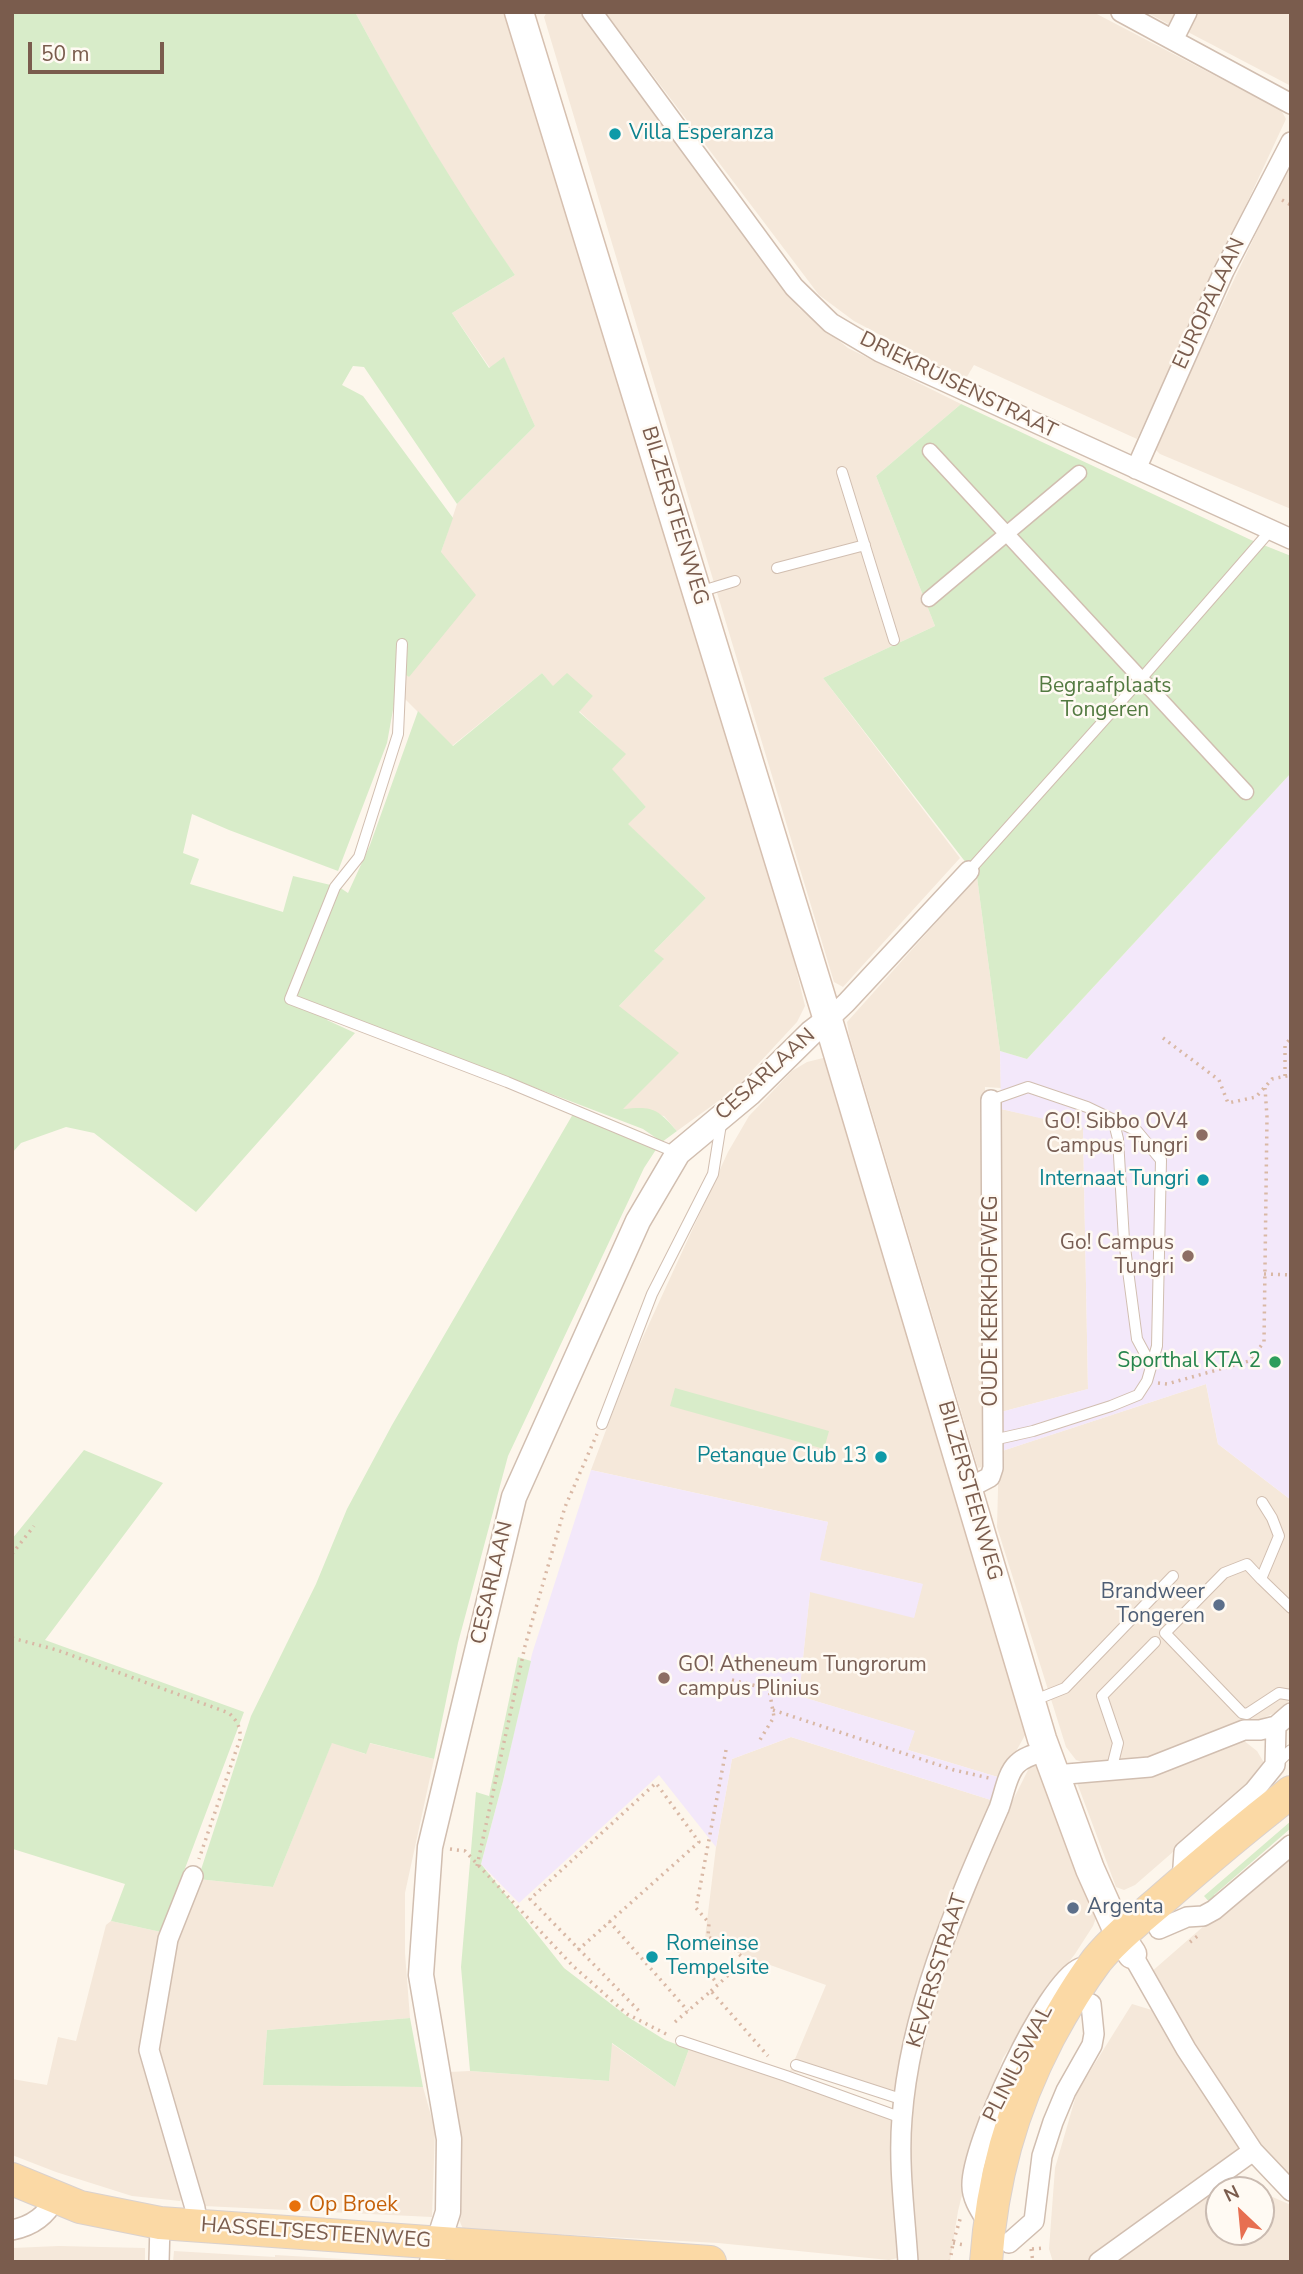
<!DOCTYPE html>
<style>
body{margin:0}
#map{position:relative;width:1303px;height:2274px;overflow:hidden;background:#fdf6ec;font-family:"Nunito Sans",sans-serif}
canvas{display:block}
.frame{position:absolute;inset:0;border:14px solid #7a5c4d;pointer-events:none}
.north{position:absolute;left:1205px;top:2176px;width:70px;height:70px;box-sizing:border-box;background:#fffaf3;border:2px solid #cabbb1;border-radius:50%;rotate:334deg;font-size:19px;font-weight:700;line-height:28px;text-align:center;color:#7a5c4d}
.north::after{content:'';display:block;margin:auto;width:24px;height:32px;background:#e76f51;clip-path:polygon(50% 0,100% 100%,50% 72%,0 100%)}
.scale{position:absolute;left:28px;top:42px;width:136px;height:32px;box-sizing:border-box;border:4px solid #7a5c4d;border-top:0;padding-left:9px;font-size:21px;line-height:24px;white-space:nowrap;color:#7a5c4d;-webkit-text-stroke:5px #fffaf3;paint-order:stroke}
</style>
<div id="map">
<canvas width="1303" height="2274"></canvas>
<div class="frame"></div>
<div class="north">N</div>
<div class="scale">50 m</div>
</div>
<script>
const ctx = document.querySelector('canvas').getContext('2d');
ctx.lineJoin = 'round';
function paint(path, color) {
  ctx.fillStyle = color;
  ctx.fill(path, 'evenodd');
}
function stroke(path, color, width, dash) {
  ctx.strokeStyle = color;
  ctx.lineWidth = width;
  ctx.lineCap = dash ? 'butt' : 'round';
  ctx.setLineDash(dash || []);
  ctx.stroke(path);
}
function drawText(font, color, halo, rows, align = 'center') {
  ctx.font = font + ' "Nunito Sans",sans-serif';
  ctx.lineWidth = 5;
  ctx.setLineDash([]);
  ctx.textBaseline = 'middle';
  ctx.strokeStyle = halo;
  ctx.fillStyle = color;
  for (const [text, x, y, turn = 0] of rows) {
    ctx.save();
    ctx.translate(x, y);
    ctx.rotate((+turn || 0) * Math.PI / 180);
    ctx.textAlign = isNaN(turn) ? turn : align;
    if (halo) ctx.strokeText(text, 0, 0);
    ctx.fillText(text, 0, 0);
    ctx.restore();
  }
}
const residential = new Path2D(`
 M355,12H504L787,932L805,1006L797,1022L735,1089L677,1131L664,1116L622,1110L619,1006L663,960L653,952L706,898L627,824L646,807L611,769L625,754L579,711L593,696L553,687L542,673L452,746L397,691L401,670L409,677L441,552L457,504L535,426L504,358L490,368L452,313L515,275L472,215L398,91Z
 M547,12H579L799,308L848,348L961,404L876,476L935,626L823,678L960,858L843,987L834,982L544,17Z
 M605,12H1093L1254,96L1280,108L1286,119L1137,439L974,365L965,380L854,321L819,295Z
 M1146,12H1183L1172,26Z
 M1192,12H1291V86L1186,31Z
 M1291,160V509L1160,454L1154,448Z
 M977,877L1000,1051L1001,1088L985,1087L987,1465L978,1468L849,1035L847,1022Z
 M827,1057L1028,1730L1001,1778L908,1750L914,1731L799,1696L810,1591L914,1617L922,1584L819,1560L828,1522L591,1470L632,1361L728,1152L749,1116L792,1071L807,1062Z
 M1001,1109L1083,1127L1088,1389L1001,1412Z
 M1206,1384L1218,1444L1291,1500V1699L1277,1712L1254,1722L1143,1761L1086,1763L1076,1760L1066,1747L997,1527L999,1452Z
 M791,1737L991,1800L951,1899L896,2091L790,2071L826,1985L745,1956L705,1938L716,1847L732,1759Z
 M1243,1740L1257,1751L1263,1761L1265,1772L1135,1885L1124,1890L1116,1887L1076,1780Z
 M332,1742L365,1754L369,1743L434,1759L405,1893V1953L410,2018L267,2030L263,2085L423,2087L435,2130L432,2217L204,2206L157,2055L169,1956L198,1879L273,1887Z
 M1031,1764L1036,1765L1041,1771L1097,1915L1093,1926L1075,1954L1048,1989L1003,2058L980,2124L958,2211L950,2261L915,2262L907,2130L913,2074L935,1986L977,1872Z
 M1291,1850V2186L1256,2150L1150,1973Z
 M111,1921L161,1932L143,2050L184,2195L180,2201L132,2196L56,2172L12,2155V2079L47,2085L58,2037L76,2041L106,1925Z
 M1132,2004L1155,2011L1242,2150L1089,2262H1053L1049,2249L1055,2168L1077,2092Z
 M611,2043L675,2087L689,2049L895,2115L898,2258L889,2260L718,2243L463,2229L458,2217L449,2072L470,2071L609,2081Z
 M1230,2180L1257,2190H1219V2232H1261V2192L1291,2205V2262H1111L1199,2198Z
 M59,2246L145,2248V2262H12V2248Z
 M174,2251L275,2257V2255L396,2262H173Z`);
const education = new Path2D(`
 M1291,773V1500L1218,1444L1206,1384L999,1452L1001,1412L1088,1389L1083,1128L1001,1109L1000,1051L1027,1059Z
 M591,1470L828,1522L820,1560L923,1584L914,1618L810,1592L799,1696L915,1731L908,1750L1001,1778L991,1800L791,1737L732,1759L716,1847L659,1775L519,1903L481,1864L503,1781L532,1654Z`);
const green = new Path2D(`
 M12,12H355C404,103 456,191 515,275L452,313L489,368L504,357L535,426L457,504L364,367L353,366L342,385L363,396L453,518L441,552L476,595L409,677L400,671L387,743L338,871L229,830L192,814L183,853L199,859L190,884L283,912L293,876L339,887L348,893L370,845L418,711L453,746L542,673L553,686L567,673L593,696L579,712L626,754L612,769L646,807L628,824L706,898L654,951L664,959L619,1006L679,1053L623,1109C652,1106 657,1108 677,1131L662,1142L643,1129L335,1011L327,1020L355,1033L196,1212L94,1133L66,1127L21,1143L12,1153Z
 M961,404L1251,540L1291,556V773L1027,1059L1000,1051L977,877L823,678L935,626L876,476Z
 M573,1114L657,1148L644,1168L508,1456L458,1643L434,1759L370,1743L366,1754L332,1743L273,1887L198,1879L251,1716L316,1584L347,1509L392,1425Z
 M675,1388L829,1431L824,1449L670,1406Z
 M84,1450L163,1483L45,1640L244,1712L161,1932L111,1921L125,1884L13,1849L12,1851V1539Z
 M518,1657L531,1661L503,1781L481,1864L564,1968L628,2017L665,2040L689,2049L675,2087L612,2043L609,2081L470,2071L461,1967L476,1792L489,1796Z
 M1291,1821V1828L1214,1895L1216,1899L1211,1904L1204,1896Z
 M410,2018L423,2087L263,2085L267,2030Z`);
const path = new Path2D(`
 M1282,200L1291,205
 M1163,1038L1219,1080L1228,1103L1256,1097L1272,1079L1291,1075
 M1285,1076V1045L1291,1038
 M1264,1274L1291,1275
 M1158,1383L1167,1384L1249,1361L1264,1342L1267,1117L1265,1088
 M12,1554L34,1526
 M12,1638L57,1650L229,1713C237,1721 241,1727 240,1739L199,1859
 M732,1680L769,1689L774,1717L758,1743
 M773,1710L954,1770L989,1778
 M726,1750L696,1908L709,1923L708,1937L731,1947L741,1956L759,1963L765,1969
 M450,1849L465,1851L573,1966L627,2014L670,2036
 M477,1866L525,1646L565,1507L597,1434
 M609,1921L688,2011
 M1190,1942L1199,1935
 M578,1950L699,1842L656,1783L530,1899L640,2012
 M704,1968L718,1984
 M711,1991L736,1968
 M675,2022L711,1991L768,2056
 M953,2243L965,2245
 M1031,2249L1033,2262
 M1032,2249L1044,2248
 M950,2262L953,2243L961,2216`);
const service = new Path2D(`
 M842,472L894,640
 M777,568L865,545
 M699,592L735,581
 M402,644L398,734L359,857L335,887L290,999L507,1082L677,1153
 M969,871L1141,679L1270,531
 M991,1100L1028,1087L1087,1107L1137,1131L1161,1160L1157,1346L1147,1381L1138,1395L1111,1406L1033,1431L993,1440
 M1113,1119L1118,1139L1124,1240L1137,1339L1151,1365
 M602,1424L652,1294L713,1174L721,1124
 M1262,1502L1272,1518L1279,1536L1261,1579L1291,1608
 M1261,1579L1247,1564L1224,1573L1165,1633L1242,1713L1247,1714L1279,1693L1291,1695
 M1035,1700L1065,1688L1173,1576
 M1276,1764L1291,1750
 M1111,1771L1118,1743L1102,1696L1155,1642
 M681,2041L786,2076L902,2118
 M796,2065L904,2100`);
const pedestrian = new Path2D(`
 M930,451L1246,792
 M929,599L1079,473`);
const minor = new Path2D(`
 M592,12L794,287L831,323L880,352L1291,539
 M1121,12L1291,104
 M1173,40L1187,12
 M1136,469L1224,271L1291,142
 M828,1020L846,1003L969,871
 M969,1488L990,1477L993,1468L991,1100
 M1055,1775L1150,1767L1244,1730H1260L1276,1726L1291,1713
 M193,1876L168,1939L149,2050L195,2208L198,2226
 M1182,1882L1184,1852L1254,1791L1275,1765L1276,1726
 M1159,1929L1187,1917L1203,1916L1214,1910L1291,1845
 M1132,1954L1186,2049L1253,2151L1291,2191
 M989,2225C982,2213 972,2200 972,2186C970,2147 1045,1983 1080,1968
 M12,2230C32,2226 47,2215 55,2198
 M1009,2243L1034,2221L1042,2156L1053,2122L1066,2091L1092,2045L1094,2034L1091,2004
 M159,2262L160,2223
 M908,2262C905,2214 898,2165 902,2118C910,2010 956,1906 999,1808C1004,1795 1007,1773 1017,1764C1025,1756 1036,1754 1046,1751
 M1099,2262L1253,2151`);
const tertiary = new Path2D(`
 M432,2262L448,2212L449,2139L421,1975L430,1847L514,1497L638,1221L678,1153L750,1093L811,1033L828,1020`);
const secondary = new Path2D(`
 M519,12L828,1020L1042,1739L1090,1869L1120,1936L1132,1954`);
const primary = new Path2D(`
 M12,2179L80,2207L160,2223L710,2262
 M986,2262C992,2180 1011,2110 1049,2037C1063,2011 1079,1984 1097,1960C1115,1938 1138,1920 1159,1902C1202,1864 1246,1827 1291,1792`);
const markers = [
 [615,134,7,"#0f9aa8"],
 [1202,1135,7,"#8d6e63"],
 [1203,1180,7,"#0f9aa8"],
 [1188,1256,7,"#8d6e63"],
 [1275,1362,7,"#2e9e5b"],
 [881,1457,7,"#0f9aa8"],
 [1219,1605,7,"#5c6f8a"],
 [664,1678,7,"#8d6e63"],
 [1073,1908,7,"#5c6f8a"],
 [652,1957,7,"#0f9aa8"],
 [295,2206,7,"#e8710a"]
];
const cultureNames = [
 ["Villa Esperanza",629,134],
 ["Internaat Tungri",1189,1180,"right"],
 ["Petanque Club 13",867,1457,"right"],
 ["Romeinse",666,1945],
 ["Tempelsite",666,1969]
];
const streetNames = [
 ["EUROPALAAN",1210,304,-65],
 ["DRIEKRUISENSTRAAT",958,386,26],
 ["BILZERSTEENWEG",674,516,73],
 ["CESARLAAN",766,1075,-42],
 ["OUDE KERKHOFWEG",992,1301,-90],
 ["BILZERSTEENWEG",969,1491,74],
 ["CESARLAAN",493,1583,-77],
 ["KEVERSSTRAAT",938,1971,-73],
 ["PLINIUSWAL",1019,2064,-63],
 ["HASSELTSESTEENWEG",316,2234,4]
];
const parkNames = [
 ["Begraafplaats",1105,687],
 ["Tongeren",1105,711]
];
const educationNames = [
 ["GO! Sibbo OV4",1188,1123],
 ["Campus Tungri",1188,1147],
 ["Go! Campus",1174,1244],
 ["Tungri",1174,1268],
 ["GO! Atheneum Tungrorum",678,1666,"left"],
 ["campus Plinius",678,1690,"left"]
];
const leisureNames = [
 ["Sporthal KTA 2",1261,1362]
];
const serviceNames = [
 ["Brandweer",1205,1593],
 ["Tongeren",1205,1617],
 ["Argenta",1087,1908,"left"]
];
const foodNames = [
 ["Op Broek",309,2206]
];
paint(residential, '#f5e8da');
paint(education, '#f3e8fa');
paint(green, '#d8ecc9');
stroke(service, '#d1beb0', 12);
stroke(pedestrian, '#d1beb0', 17);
stroke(minor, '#d1beb0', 22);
stroke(tertiary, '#d1beb0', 27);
stroke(secondary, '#d6c0b0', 31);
stroke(primary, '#dad1cd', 34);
stroke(path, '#d9b8a5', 3.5, [2, 5]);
stroke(service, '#fff', 10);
stroke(pedestrian, '#fff', 14);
stroke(minor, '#fff', 19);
stroke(tertiary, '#fff', 24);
stroke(secondary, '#fff', 28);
stroke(primary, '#fbd9a5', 32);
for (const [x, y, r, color] of markers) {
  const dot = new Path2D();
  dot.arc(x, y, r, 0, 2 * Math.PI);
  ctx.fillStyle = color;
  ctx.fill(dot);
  stroke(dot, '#fffaf3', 2.5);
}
drawText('21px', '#0d838f', '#fffaf3', cultureNames, 'left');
drawText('21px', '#7a5c4d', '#fffaf3', streetNames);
drawText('21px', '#537a41', '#fffaf3', parkNames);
drawText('21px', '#785e54', '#fffaf3', educationNames, 'right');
drawText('21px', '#27864d', '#fffaf3', leisureNames, 'right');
drawText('21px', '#4e5e75', '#fffaf3', serviceNames, 'right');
drawText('21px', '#c56008', '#fffaf3', foodNames, 'left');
</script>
